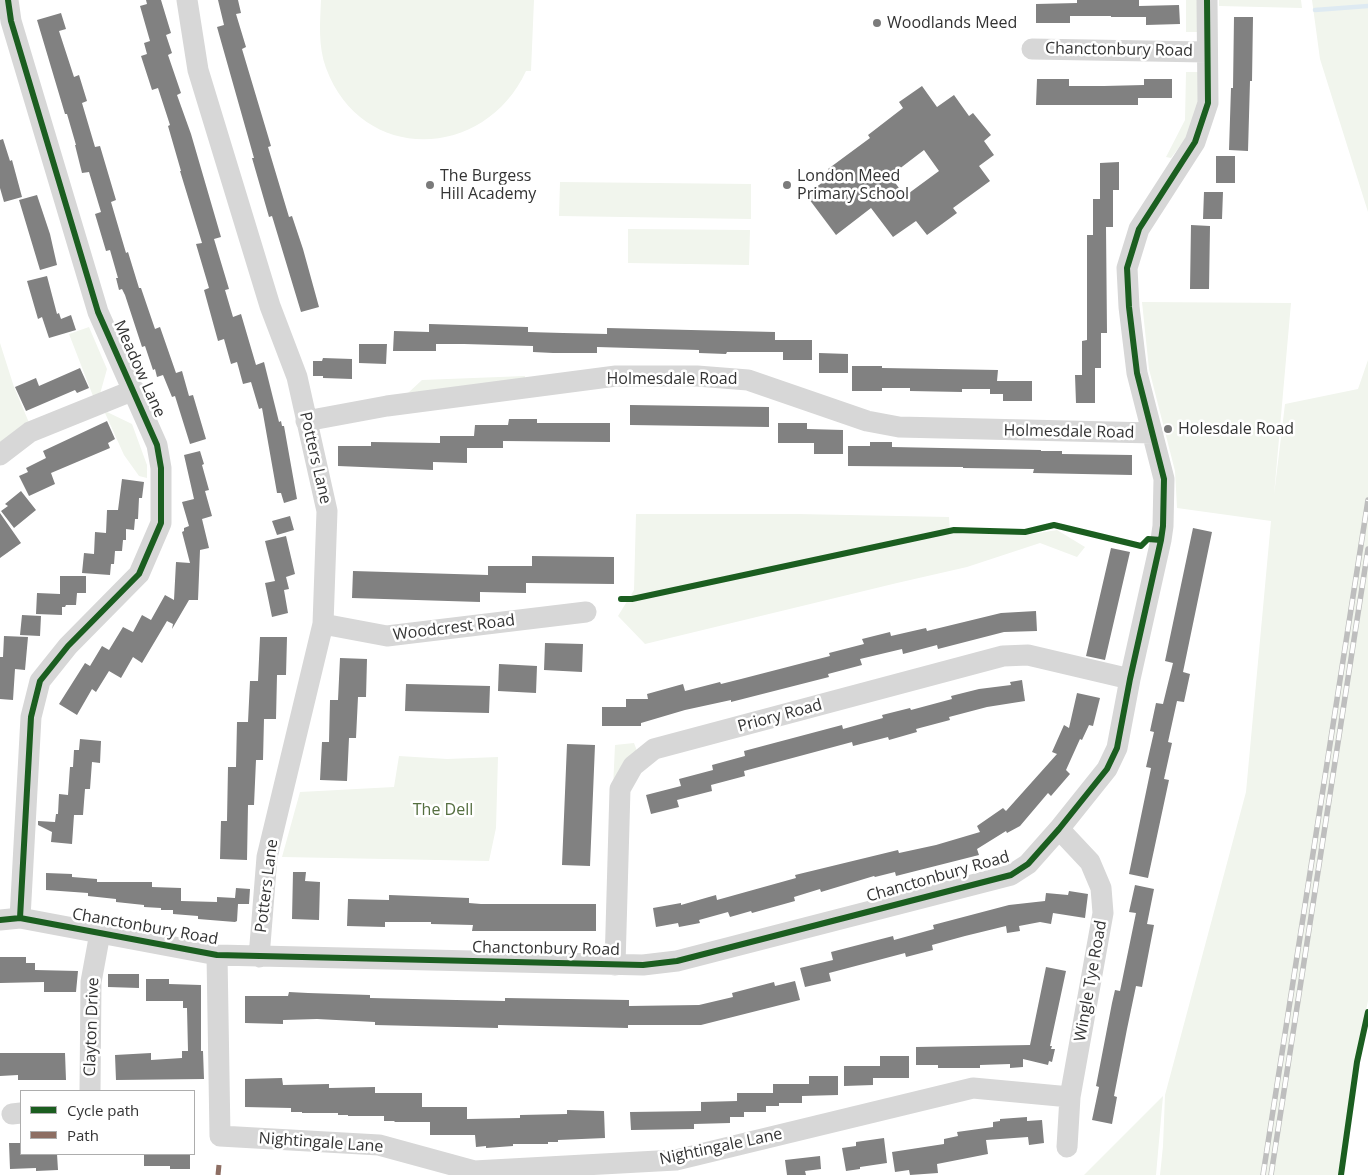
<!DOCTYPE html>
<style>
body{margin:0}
#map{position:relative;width:1368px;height:1175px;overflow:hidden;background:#fff;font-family:"Open Sans",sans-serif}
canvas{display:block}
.legend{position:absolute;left:20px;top:1090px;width:175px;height:65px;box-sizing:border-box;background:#fff;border:1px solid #adadad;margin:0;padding:6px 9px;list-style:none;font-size:15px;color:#333}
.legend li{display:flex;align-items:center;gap:10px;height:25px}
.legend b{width:25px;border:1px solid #adadad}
</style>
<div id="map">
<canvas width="1368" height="1175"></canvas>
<ul class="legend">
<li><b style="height:6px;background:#1b5e20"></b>Cycle path</li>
<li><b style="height:6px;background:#8d6e63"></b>Path</li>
</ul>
</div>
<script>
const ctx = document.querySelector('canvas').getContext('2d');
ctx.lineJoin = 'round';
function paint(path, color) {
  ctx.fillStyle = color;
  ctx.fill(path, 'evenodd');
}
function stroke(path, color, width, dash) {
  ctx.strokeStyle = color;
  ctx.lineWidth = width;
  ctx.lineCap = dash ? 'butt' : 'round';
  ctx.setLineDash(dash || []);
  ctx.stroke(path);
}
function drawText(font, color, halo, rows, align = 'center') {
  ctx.font = font + ' "Open Sans",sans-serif';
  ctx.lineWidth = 5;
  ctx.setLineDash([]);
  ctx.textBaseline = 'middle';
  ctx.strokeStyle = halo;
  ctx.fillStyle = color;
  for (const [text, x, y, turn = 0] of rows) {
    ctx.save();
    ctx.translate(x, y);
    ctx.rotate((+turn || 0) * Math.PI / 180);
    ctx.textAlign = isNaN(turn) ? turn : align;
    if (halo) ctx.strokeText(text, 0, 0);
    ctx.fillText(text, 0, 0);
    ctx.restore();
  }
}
const green = new Path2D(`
 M321,0H534L531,71H526C485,160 362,165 326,68C318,46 320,23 321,0Z
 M1186,0H1200V32H1186Z
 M1219,0H1301L1302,8L1219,6Z
 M1312,0H1368V212L1320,59Z
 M1186,72H1198V102L1189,134L1171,158L1166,157L1185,120Z
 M560,182L751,184V219L559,216Z
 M628,229L750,230L749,265L628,263Z
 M1142,302L1291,303L1274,495L1285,404L1358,389L1368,360V1001L1355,1062L1339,1175H1160L1163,1146L1165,1095L1246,792L1271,521L1177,508L1175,471L1149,369Z
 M89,327L107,369L100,394L93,396L69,334Z
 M0,343L14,387L30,425L0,443Z
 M525,376V381L408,393L422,380Z
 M107,412L132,424L147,465V478L139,476L124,455L105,413Z
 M636,514H798L949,517L950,533L1026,535L1057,530L1085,547L1077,557L1040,543L967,567L897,583L645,644L618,616L634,590Z
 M634,743L637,751L613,788L615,745Z
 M399,756L447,759L498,757L496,828L489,861L282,857L300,792L394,787Z
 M1163,1096L1156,1175H1084Z`);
const stream = new Path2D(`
 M1315,10L1368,6`);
const building = new Path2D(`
 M146,0H161L171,33L166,35L172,53L168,55L181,93L177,95L191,134L221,237L214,239L229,289L225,290L233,317L241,314L256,365L264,362L279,422L281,421L282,426H284L297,499L284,503L281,493H277L262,408L259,409L251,382L243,384L237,362L231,364L224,339L218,341L204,290L209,288L196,244L202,243L180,171H181L168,126L170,125L158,88L152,90L141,56L147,54L144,43L150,41L140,6L147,4Z
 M218,0H238L241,13L236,14L246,47L242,49L271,146L268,147L289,217L292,216L303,249L319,307L301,312L272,216L269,217L252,158H254L217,27L224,25Z
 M1077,0H1139V6L1179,5L1180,24L1146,25V17H1111V16H1070V23H1036V4L1077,3Z
 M61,13L66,29L59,31L74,77L79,75L87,101L82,103L95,147L100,146L116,200L111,202L126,253L128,252L139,288H141L155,329L160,327L176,373L182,371L189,396L193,395L206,439L190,444L175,396L172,397L163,375L157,377L155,369L153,370L145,346L142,347L125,295L122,289L119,290L116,278H118L110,250L106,251L95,214L101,212L89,172L82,173L75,145H76L67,114H65L37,20Z
 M1234,17H1253L1252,81H1250L1248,151L1229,150L1231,88H1233Z
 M1037,79H1069V86H1104L1144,85V79H1172V98H1138V105H1036Z
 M922,86L937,107L954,95L969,116L973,113L991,135L984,141L994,155L979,166L990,181L953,208L957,213L927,235L916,221L893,237L871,208L836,235L806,195L832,175L828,169L870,138L868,135L903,108L899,102ZM924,150L939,171L905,196L890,176Z
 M3,139L10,161L12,160L22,197L4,202L0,188V140Z
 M1216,156H1235V183H1216Z
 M1119,162V190H1113V227H1106L1107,333H1101V368H1095V403H1076L1075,375H1082V341L1087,340V235H1093V199H1100V163Z
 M1204,192H1223L1222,219H1203Z
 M37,195L50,234L57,265L40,270L19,200Z
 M1191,225L1210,226L1209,289H1190Z
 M47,276L57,314L59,313L61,319L71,315L76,330L49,338L42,317L38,319L27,281Z
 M429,324L528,327V332L563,333L607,334V328L775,332V340H812V360H783V352H727L726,354L699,353V350L597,347V353H553L533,352V346L464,344H436V351H393L394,331L429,332Z
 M359,344H387L386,364L359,363Z
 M819,353L848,354V373H819Z
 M323,358L352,359V379L323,378V376H313V361H322Z
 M852,366H882V368L998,370L997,381H1032V401H1003V394H990V389H962V392L910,391V388H882V391H852Z
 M80,368L89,388L77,393L75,390L26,411L15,387L36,378L39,386Z
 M630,405L769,407V427L630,425Z
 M509,419H537V423H610V442L503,441V448H467V463L433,462V470L338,466V446H371V442L440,443V436H474L475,425H508Z
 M107,421L115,439L108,443L110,448L51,473L55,484L29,496L19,476L28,472L26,468L46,458L43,451Z
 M778,423H807V429L843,430V454H814V443H778Z
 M870,442H892V447L1041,450V451H1062V454L1132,455V475L1033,473L1034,469L963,468V467L848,466V446H870Z
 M200,451L204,464L202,465L209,490L205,491L212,516L202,519L209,548L200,550L198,600H189L172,629L173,624L167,621L142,663L133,657L121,678L109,671L96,692L92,689L77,715L59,704L85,663L90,666L102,646L109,650L123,627L133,632L142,615L151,620L165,595L174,600L176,562L190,563L182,532L184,531V528L189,526L182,502L194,499L184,455Z
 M122,479L144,482L142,498H139L138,519H135L134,530L126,529V540H123L122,551H115L114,564H111L110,575L82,573L84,553L94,554L95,532L106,533L107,510H118Z
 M21,491L36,510L14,528L1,511L8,506L5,504Z
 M0,513L21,543L0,558Z
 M290,516L294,530L277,535L272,521Z
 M1193,528L1212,532L1183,672L1190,674L1184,702L1177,701L1168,742L1172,743L1164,779L1169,780L1148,878L1129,874L1151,768L1146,767L1154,732L1150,731L1156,703L1163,704L1173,663L1165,661Z
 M286,536L295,574L286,577L289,589L284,590L288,613L272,617L265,583L275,581L265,541Z
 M1111,548L1130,552L1105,660L1086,656Z
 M532,556L614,557V584L526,583V593L480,592V602L352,598L353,571L488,575V566H532Z
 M60,576H86V593H77L76,605H66L65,607H62V615L36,614L37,593L60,594Z
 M1036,611L1037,631L1004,632L938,649L937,645L903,654L902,649L860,659L862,665L828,674L829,677L731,702V700L685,710L641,723V726H602V707H626V699H648L647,694L683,684L685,691L720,682L721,684L741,679L830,656L829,653L864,644L862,639L890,632L891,636L926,628L927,631L1001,613Z
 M22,615L41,616L40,636L20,635Z
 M4,636L28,637L25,670L15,669L13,700L0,699V657H3Z
 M260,637H287L286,675H277L276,719H264L263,760H256L254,805H248L247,860L220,859L221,821H227L228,767H236L237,722H248L250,681H258Z
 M545,643L583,644L582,672L544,670Z
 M340,658L367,659L366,697H358L356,738H349L347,781L320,780L322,742H329L330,700H338Z
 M499,664L537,666L536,693L498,691Z
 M1022,680L1025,701L987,707L949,717L950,720L916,729L917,732L889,740L888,737L853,746L852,742L744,771L745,776L711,785L712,791L677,800L679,807L651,814L646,795L681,786L679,779L713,770L712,765L745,756L744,751L842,725L843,729L883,718L882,715L910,708L911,710L952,699L951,696L979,689L1011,685L1010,682Z
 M406,684L490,686L489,713L405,711Z
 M1077,693L1100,698L1093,726L1089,725L1082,740L1080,739L1066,770L1070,774L1051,796L1048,793L1020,826L1007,833L1006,831L977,849L979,855L896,876L895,872L875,877L874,876L821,892L820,889L794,897L795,901L752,913L751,911L730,917L728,912L699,920L700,923L679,927L678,923L656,927L653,908L681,903V905L716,895L717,900L796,878L795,875L898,850L899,853L936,845L980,832L977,826L1003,808L1006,811L1057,754L1052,752L1064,725L1069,728Z
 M80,739L101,741L100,763L92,762L90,789H85L83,815H74L72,844L51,842L52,832L38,825V821L55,822L56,814H58L59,794L68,795L70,767H73L74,750H79Z
 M567,744L595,745L590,866L562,865Z
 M293,872H306L305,881L320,882L319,920L292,919Z
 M46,873L72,874V877L97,879V882H152V887L181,888V901L217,902V897L235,898L236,888L250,889L249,904H238L237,921L235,922L198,919V916L173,914V910H161V908L144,907V905L116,902V899L88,896V893L46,890Z
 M1135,885L1154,889L1147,924L1154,925L1142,987L1136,986L1127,1029L1114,1096L1117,1097L1112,1124L1092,1120L1099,1087L1096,1086L1112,1003L1115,990L1120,991L1136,913L1129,912Z
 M1069,891L1088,894L1085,918L1053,913L1051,924L1040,922L1019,926L1020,931L1007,933L1006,926L965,936L932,945L933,950L906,957L905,953L829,973L831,981L805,987L800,968L833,960L831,952L893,936L894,940L934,929L933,925L1009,905L1045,901L1046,893L1068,895Z
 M389,895L469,898V903L481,904H596V931H472L473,925L431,924V922H385V927L347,926L348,899L389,900Z
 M0,957H26V963H35V970L78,971L76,992H44V982L0,983Z
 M1046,967L1066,971L1050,1046H1052L1051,1049H1055L1052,1062L1049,1061L1048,1065L1023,1059V1067L1010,1068V1064L980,1065V1068H938V1065H916V1047L1030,1045Z
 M108,974H139V988L108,987Z
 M146,979H169V984L201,985V1051H203L204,1079L116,1080L115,1055L151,1053V1060L182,1058V1051H188L187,1008H183V1001H146Z
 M795,981L800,1000L701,1025H628V1028L498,1025V1028L375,1025V1022L317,1019L283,1020V1024L245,1023V996H288L289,992L308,993L370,995V998L456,1000L505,1001V998L629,1000V1006L699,1005L733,997L732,993L774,982L775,986Z
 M0,1053H65L66,1080H18V1075L0,1076Z
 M880,1056H909V1078H873V1085L844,1086V1066H880Z
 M809,1076H838V1095L802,1096V1103H779V1106H766V1112H744V1117H730V1123L694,1124V1129L631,1130L630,1112L701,1111V1102L737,1101V1093H773V1084H809Z
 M282,1078L283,1085L329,1084V1088L375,1087V1093H422V1107H467V1119L520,1118V1115L567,1114V1110L604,1111L605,1138L558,1140V1142H548V1144H513V1146L486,1148V1146L476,1147L475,1135H430V1122H394L395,1121H384V1116H348V1115H338V1113H302V1112H291V1108L245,1107V1079Z
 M1027,1117V1121L1042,1120L1044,1143L1029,1145L1028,1137L986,1140L988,1154L937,1164L938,1173L910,1175L909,1170L895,1172L892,1152L944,1144V1139L958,1136L957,1132L993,1127V1122L1000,1121V1119Z
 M884,1138L887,1163L860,1167V1169L846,1171L842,1148L856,1146V1142Z
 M9,1143H21V1154H57L58,1170L36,1171V1168L10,1169Z
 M144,1154H190V1169H170V1166H144Z
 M820,1156L821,1169L805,1171L806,1175H787L785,1160Z`);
const minor = new Path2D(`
 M8,0L11,21L98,312L157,445L161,468V523L139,574L68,646L40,681L31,717L20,918
 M187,0L198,70L270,306L297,377L327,511L323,624L267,857L259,957
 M1032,49L1206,52
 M306,421L387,406L616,376H697L748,380L867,421L899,427L1153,433
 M0,455L30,432L134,390
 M323,624L387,636L586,612
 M1059,829L1090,862L1101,888L1103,913L1070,1097L1067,1147
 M0,920L20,918L217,955L643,965L677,961L1011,875L1028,864L1059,829L1107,769L1117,748L1130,679L1161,540L1163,526L1164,479L1137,373L1129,307L1127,268L1139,229L1195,142L1208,103L1207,0
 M217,955L220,1136L379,1145L474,1171L676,1160L973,1088L1070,1097
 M615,965L620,789L633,766L654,749L1003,656L1028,655L1130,679
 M90,1091L91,982L100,933
 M12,1114L21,1113`);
const rail = new Path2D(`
 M1263,1175L1368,500
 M1271,1175L1368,549`);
const quiet = new Path2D(`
 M218,1175L219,1165`);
const cycleway = new Path2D(`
 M8,0L11,21L98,312L157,445L161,468V523L139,574L68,646L40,681L31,717L20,918
 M621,599H632L954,530L1025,532L1054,525L1141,546L1148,539L1161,540
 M0,920L20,918L217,955L643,965L677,961L1011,875L1028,864L1059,829L1107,769L1117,748L1130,679L1161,540L1163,526L1164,479L1137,373L1129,307L1127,268L1139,229L1195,142L1208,103L1207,0
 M1341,1175L1357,1062L1368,1012`);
const markers = [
 [877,23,5,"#7a7a7a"],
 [430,185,5,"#7a7a7a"],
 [787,185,5,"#7a7a7a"],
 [1168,429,5,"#7a7a7a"]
];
const poiNames = [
 ["Woodlands Meed",887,23],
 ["The Burgess",440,176],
 ["Hill Academy",440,194],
 ["London Meed",797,176],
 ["Primary School",797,194],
 ["Holesdale Road",1178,429]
];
const streetNames = [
 ["Chanctonbury Road",1119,50,1],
 ["Meadow Lane",139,369,66],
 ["Holmesdale Road",672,379],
 ["Holmesdale Road",1069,432,1],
 ["Potters Lane",315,458,77],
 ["Woodcrest Road",454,628,-7],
 ["Priory Road",780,716,-15],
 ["Chanctonbury Road",938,877,-16],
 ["Potters Lane",267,886,-83],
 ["Chanctonbury Road",145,927,10],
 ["Chanctonbury Road",546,949,1],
 ["Wingle Tye Road",1091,981,-80],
 ["Clayton Drive",92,1027,-88],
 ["Nightingale Lane",321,1143,4],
 ["Nightingale Lane",721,1147,-12]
];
const parkNames = [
 ["The Dell",443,810]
];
paint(green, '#f1f5ed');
stroke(stream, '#deeaf2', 4.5);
paint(building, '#818181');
stroke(minor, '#d7d7d7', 21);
stroke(rail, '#bebebe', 5.5);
stroke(rail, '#fff', 4, [11]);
stroke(quiet, '#8d6e63', 5, [10, 5]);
stroke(cycleway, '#1b5e20', 6);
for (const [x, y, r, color] of markers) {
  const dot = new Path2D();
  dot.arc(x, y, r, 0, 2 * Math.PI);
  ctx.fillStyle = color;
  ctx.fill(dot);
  stroke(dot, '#fff', 2);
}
drawText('16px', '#333', '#fff', poiNames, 'left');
drawText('16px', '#333', '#fff', streetNames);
drawText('16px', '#556f40', '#fff', parkNames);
</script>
